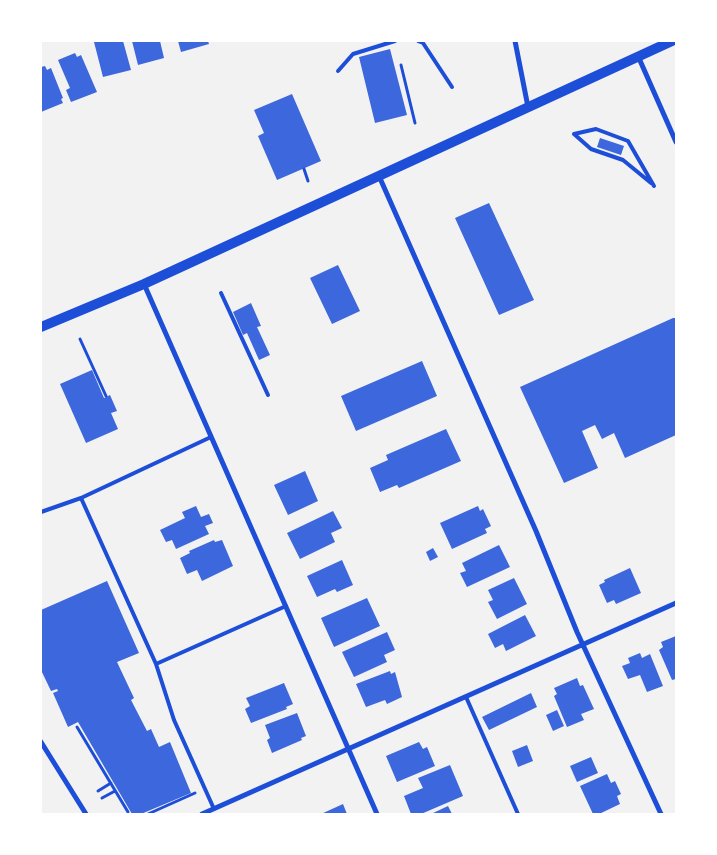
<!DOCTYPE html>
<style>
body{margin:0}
#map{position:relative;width:717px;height:855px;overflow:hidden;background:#f2f2f2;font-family:"DejaVu Sans",sans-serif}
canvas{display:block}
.frame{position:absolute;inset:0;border:42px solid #fff;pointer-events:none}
</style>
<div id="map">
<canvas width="717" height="855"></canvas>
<div class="frame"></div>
</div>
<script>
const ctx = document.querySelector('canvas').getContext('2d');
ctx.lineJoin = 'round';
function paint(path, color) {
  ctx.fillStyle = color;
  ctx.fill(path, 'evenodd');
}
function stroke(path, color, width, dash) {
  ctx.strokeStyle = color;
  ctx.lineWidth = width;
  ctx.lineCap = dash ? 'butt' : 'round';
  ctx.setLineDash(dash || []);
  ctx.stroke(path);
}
const building = new Path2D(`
 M123,41L131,70L103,77L94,42Z
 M132,41H160L164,58L138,65Z
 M178,41H208L209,44L181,52Z
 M390,49L407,115L375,123L359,57Z
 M75,53L77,57L81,55L97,92L71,102L66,90L70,88L58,60Z
 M45,66L47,70L51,68L63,98L61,99L63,103L41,112V67Z
 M292,94L321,161L277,180L258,136L264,133L254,110Z
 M600,138L624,146L621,155L597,147Z
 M489,203L534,300L499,315L455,218Z
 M338,265L360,311L332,324L310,278Z
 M251,303L261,326L257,327L270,355L259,360L247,333L243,335L233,312Z
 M673,318H676V435L625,458L614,433L602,439L595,425L582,431L598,468L564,483L520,387Z
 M422,361L437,396L356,431L341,396Z
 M92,370L104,398L110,395L117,411L111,413L118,429L86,443L60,384Z
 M446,429L461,461L399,488L397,485L380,492L370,468L388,460L386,455Z
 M305,471L318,501L288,515L274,485Z
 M196,506L201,517L209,514L213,523L205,526L209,534L176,549L172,540L166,542L160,530L185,518L182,512Z
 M478,506L480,511L483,509L491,526L485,529L487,533L452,549L440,523Z
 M333,511L342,528L331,533L335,542L300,559L287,533Z
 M214,540L215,542L222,540L233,566L202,581L197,570L187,574L180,558L190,553L189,551Z
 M499,545L510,567L467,587L460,573L466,571L462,563Z
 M433,548L438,557L430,561L426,552Z
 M342,560L353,585L337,592L335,589L317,597L307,576Z
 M630,568L641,593L616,604L614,600L607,603L599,585L605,582L604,580Z
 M514,578L527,604L497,619L488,602L493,600L488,590Z
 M107,581L139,653L117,662L134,698L131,700L147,731L151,729L159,747L170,742L191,793L141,814H132L78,722L68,727L53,693L58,691L57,689L51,691L41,670V610Z
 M367,598L380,626L334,647L321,618Z
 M525,615L536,636L506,651L503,644L495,648L488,634Z
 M387,632L395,650L384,655L387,662L354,677L342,652Z
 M676,636V679L672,680L659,650L663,647L661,642Z
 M640,653L642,658L650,654L663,686L647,692L640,675L628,679L622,666L630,663L628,658Z
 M390,671L391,674L395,672L402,697L387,704L385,700L366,707L356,684Z
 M577,678L580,686L583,685L594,709L581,714L584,720L567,727L554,696L557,694L554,688Z
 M284,683L293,704L286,707L287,709L251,723L245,709L250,706L246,698Z
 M531,693L537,707L489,730L482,717Z
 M557,710L564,726L553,731L546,715Z
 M297,713L306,736L301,738L302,740L272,753L267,740L270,738L265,725Z
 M419,742L423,749L427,747L435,766L397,782L386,756Z
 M527,745L533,761L518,767L512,751Z
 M591,757L598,773L577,782L570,766Z
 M450,765L463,796L421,814H411L404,796L423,788L418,778Z
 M607,774L611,783L615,781L621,794L617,796L620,804L599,814H593L580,786Z
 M343,804L347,814H321Z
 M448,806L452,814H431Z`);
const path = new Path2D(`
 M401,65L415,123
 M304,169L308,181
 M80,339L106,396
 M77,727L128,812
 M98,791L111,783
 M102,798L115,791
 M148,814L195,793`);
const service = new Path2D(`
 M418,41L423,43L452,87
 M338,71L353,54L395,41
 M574,134L596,129L628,141L654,186
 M574,134L591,149L623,160L651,183
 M221,293L268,395
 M81,498L156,664L174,720L214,809
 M41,512L81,498L211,437
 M156,664L286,606
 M466,697L518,814`);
const minor = new Path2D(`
 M515,41L528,107
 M638,56L676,142
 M379,176L536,531L577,632L661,814
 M144,284L377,814
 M41,742L86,814
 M202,814L676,603`);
const secondary = new Path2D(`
 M41,327L144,284L672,41`);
paint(building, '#3d67dc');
stroke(path, '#1d4ed8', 3);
stroke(service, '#1d4ed8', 4);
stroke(minor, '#1d4ed8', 5);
stroke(secondary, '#1d4ed8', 10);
</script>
